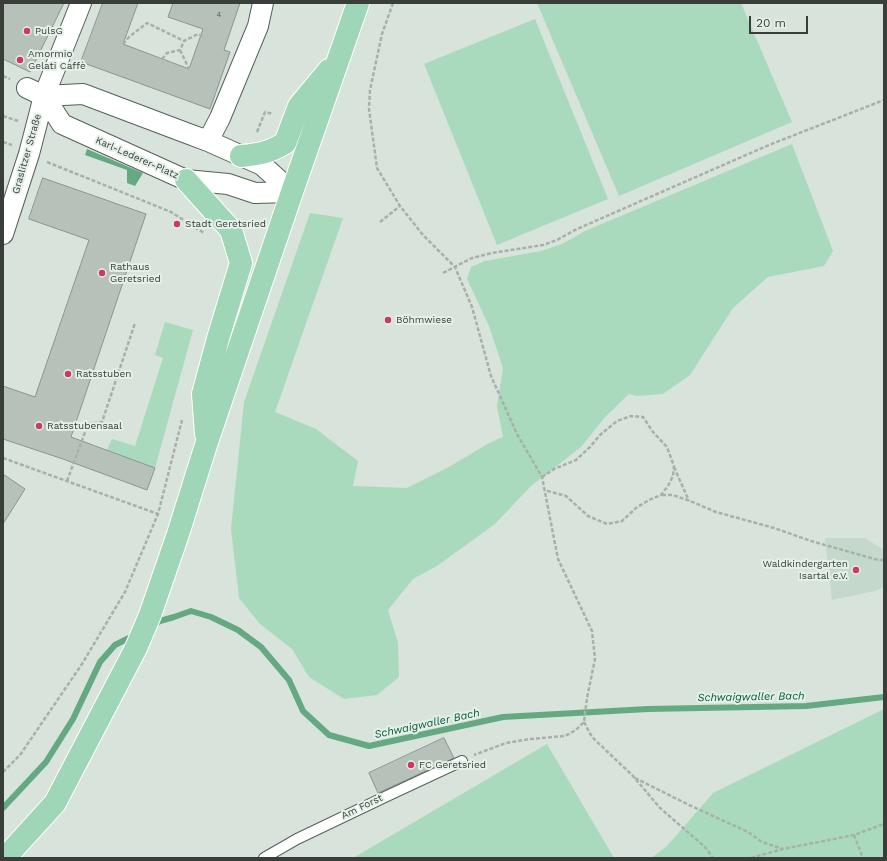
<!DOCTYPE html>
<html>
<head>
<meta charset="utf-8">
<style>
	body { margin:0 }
	#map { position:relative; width:887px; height:861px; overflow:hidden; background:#d7e3db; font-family:"Work Sans",sans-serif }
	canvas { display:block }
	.frame { position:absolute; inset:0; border:4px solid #393e3b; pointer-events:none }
	.scale { position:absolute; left:749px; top:16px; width:59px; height:18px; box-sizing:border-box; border:2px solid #393e3b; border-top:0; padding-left:5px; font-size:12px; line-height:14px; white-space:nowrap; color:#393e3b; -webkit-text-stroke:3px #e4f0e8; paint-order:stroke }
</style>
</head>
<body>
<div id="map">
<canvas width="887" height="861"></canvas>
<div class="frame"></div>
<div class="scale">20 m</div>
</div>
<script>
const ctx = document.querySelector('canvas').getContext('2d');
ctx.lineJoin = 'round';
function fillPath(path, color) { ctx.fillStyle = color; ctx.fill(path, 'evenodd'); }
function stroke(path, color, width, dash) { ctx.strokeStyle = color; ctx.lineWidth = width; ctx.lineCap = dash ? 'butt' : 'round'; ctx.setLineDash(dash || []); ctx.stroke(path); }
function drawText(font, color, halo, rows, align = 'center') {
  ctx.font = font + ' "Work Sans",sans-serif'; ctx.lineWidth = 4; ctx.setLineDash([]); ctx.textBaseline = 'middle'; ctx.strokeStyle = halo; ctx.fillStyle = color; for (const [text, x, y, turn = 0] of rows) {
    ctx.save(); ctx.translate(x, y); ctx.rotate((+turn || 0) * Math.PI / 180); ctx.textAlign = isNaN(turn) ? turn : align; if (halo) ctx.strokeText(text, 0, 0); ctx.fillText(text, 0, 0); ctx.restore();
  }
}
fillPath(new Path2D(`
	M 825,538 L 864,538 L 883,549 L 884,553 L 884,587 L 875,591 L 832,600 Z`), '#c5d8cc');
fillPath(new Path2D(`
	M 537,3 L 741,3 L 792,122 L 619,196 Z
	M 535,19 L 608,199 L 497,245 L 424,64 Z
	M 792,144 L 833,251 L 824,266 L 768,277 L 733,308 L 690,375 L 663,394 L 637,396 L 629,394 L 606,416 L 581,447 L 531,486 L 495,524 L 437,566 L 413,579 L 388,610 L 398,643 L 399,677 L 377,695 L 344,699 L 309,677 L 292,649 L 260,624 L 239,598 L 231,529 L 244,402 L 310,213 L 343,218 L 275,412 L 316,429 L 358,461 L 353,486 L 407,488 L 447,468 L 491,442 L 503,437 L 497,406 L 503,368 L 489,326 L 467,279 L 471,267 L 485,261 L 541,251 L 562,244 L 585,231 Z
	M 165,322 L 193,330 L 155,468 L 107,450 L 112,439 L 135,446 L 163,358 L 155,355 Z
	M 884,709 L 884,858 L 651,858 L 667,846 L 713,793 Z
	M 547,744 L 614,858 L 353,858 Z`), '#aadabd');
fillPath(new Path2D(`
	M 87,149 L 143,173 L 135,186 L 127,183 L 127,170 L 85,155 Z`), '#64a982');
stroke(new Path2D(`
	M 152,626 L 160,621 L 174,617 L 191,611 L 211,617 L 238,630 L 261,647 L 289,680 L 303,711 L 329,735 L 369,746 L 503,717 L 648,709 L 806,706 L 884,697
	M 3,808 L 46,762 L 73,719 L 100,662 L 115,645 L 135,635`), '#64a982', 6);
const building = new Path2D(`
	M 3,3 L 64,3 L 30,72 L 3,59 Z
	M 103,3 L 138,3 L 123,44 L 189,69 L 203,29 L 168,17 L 173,3 L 240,3 L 224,50 L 230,52 L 210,109 L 81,62 Z
	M 43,178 L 146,214 L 71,437 L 155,468 L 147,490 L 63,459 L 3,439 L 3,386 L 35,397 L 89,240 L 29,219 Z
	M 3,474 L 25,489 L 3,524 Z
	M 444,738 L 454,758 L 378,793 L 369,773 Z`);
fillPath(building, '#b5c1b9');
stroke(building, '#8a958e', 1);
const lane = new Path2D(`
	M 264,858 L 297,839 L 387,796 L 462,761`);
const street = new Path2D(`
	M 27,88 L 44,96 L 83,94 L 189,134 L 208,141 L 262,165 L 292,192
	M 44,96 L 62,124 L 186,180 L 228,184 L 255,193 L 292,192
	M 208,141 L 220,118 L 258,26 L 263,3
	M 3,234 L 29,154 L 44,96 L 81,3`);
const primary = new Path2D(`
	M 241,156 C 260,154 268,153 285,143 L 299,106 L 329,70
	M 186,180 L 231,230 L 241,263 L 219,335 L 203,394 L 206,434
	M 5,858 L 55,803 L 136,648 L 150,615 L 178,534 L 206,445 L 292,192 L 358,3`);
stroke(lane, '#556059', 12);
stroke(street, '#556059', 22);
stroke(primary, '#fff', 24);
stroke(new Path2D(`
	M 393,3 L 382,34 L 370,90 L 369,109 L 377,168 L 400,206 L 423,235 L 455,267 L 472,307 L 491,376 L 517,434 L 542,477 L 558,559 L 592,631 L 595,659 L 587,698 L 584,722 L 576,730 L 565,736 L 530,739 L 506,743 L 474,755
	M 123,44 L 129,37 L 147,23 L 184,41 L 198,34 L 204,37
	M 180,50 L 189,69
	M 162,59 L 167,53 L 180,50 L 184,41
	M 3,76 L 10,79
	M 3,116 L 18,121
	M 257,132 L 265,112 L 273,114
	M 3,142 L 12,145
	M 47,162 L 171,212 L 204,233
	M 380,222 L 400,206
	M 443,273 L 472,258 L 492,253 L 543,245 L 557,240 L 575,230 L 593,222 L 769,145 L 884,100
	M 3,458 L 158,514
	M 674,467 L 689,501
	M 542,477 L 554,469 L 576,460 L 590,447 L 600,435 L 617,421 L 631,416 L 643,417 L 653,432 L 667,447 L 674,466 L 673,476 L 668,486 L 661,495 L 649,500 L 636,508 L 622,521 L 607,524 L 588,516 L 566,496 L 544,490
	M 67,481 L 88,424 L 102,422 L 135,323
	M 662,495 L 673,495 L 690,501 L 716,512 L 774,528 L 811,541 L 878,560 L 884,560
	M 584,722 L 592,737 L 633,776 L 660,808 L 705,847 L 713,858
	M 3,772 L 20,755 L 82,664 L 125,592 L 158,514 L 182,420
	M 635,778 L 687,804 L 748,832 L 762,842 L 783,849
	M 854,835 L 863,858
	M 751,858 L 783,849 L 854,835 L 884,824`), '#a7b1aa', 2.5, [4, 2]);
stroke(lane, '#fff', 10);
stroke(street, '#fff', 20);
stroke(primary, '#9fd6b8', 22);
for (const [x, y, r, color] of [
	[27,31,4,"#ca3b64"],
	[20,60,4,"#ca3b64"],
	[177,224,4,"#ca3b64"],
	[102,273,4,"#ca3b64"],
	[388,320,4,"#ca3b64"],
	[68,374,4,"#ca3b64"],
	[39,426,4,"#ca3b64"],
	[856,570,4,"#ca3b64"],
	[411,765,4,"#ca3b64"]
]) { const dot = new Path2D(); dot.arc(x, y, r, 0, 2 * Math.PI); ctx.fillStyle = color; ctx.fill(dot); stroke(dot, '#e4f0e8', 1.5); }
drawText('8px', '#585f5a', null, [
	["4",219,15]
]);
drawText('10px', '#393e3b', '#e4f0e8', [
	["PulsG",35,31],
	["Amormio",28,54],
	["Gelati Caffè",28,66],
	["Stadt Geretsried",185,224],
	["Rathaus",110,267],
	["Geretsried",110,279],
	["Böhmwiese",396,320],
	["Ratsstuben",76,374],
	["Ratsstubensaal",47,426],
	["Waldkindergarten",848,564,"right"],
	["Isartal e.V.",848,576,"right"],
	["FC Geretsried",419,765]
], 'left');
drawText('10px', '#393e3b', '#e4f0e8', [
	["Graslitzer Straße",27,154,-74],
	["Karl-Lederer-Platz",137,158,24],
	["Am Forst",362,807,-26]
]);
drawText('italic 11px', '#005b37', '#e4f0e8', [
	["Schwaigwaller Bach",751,697,-1],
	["Schwaigwaller Bach",427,724,-12]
]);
</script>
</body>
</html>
